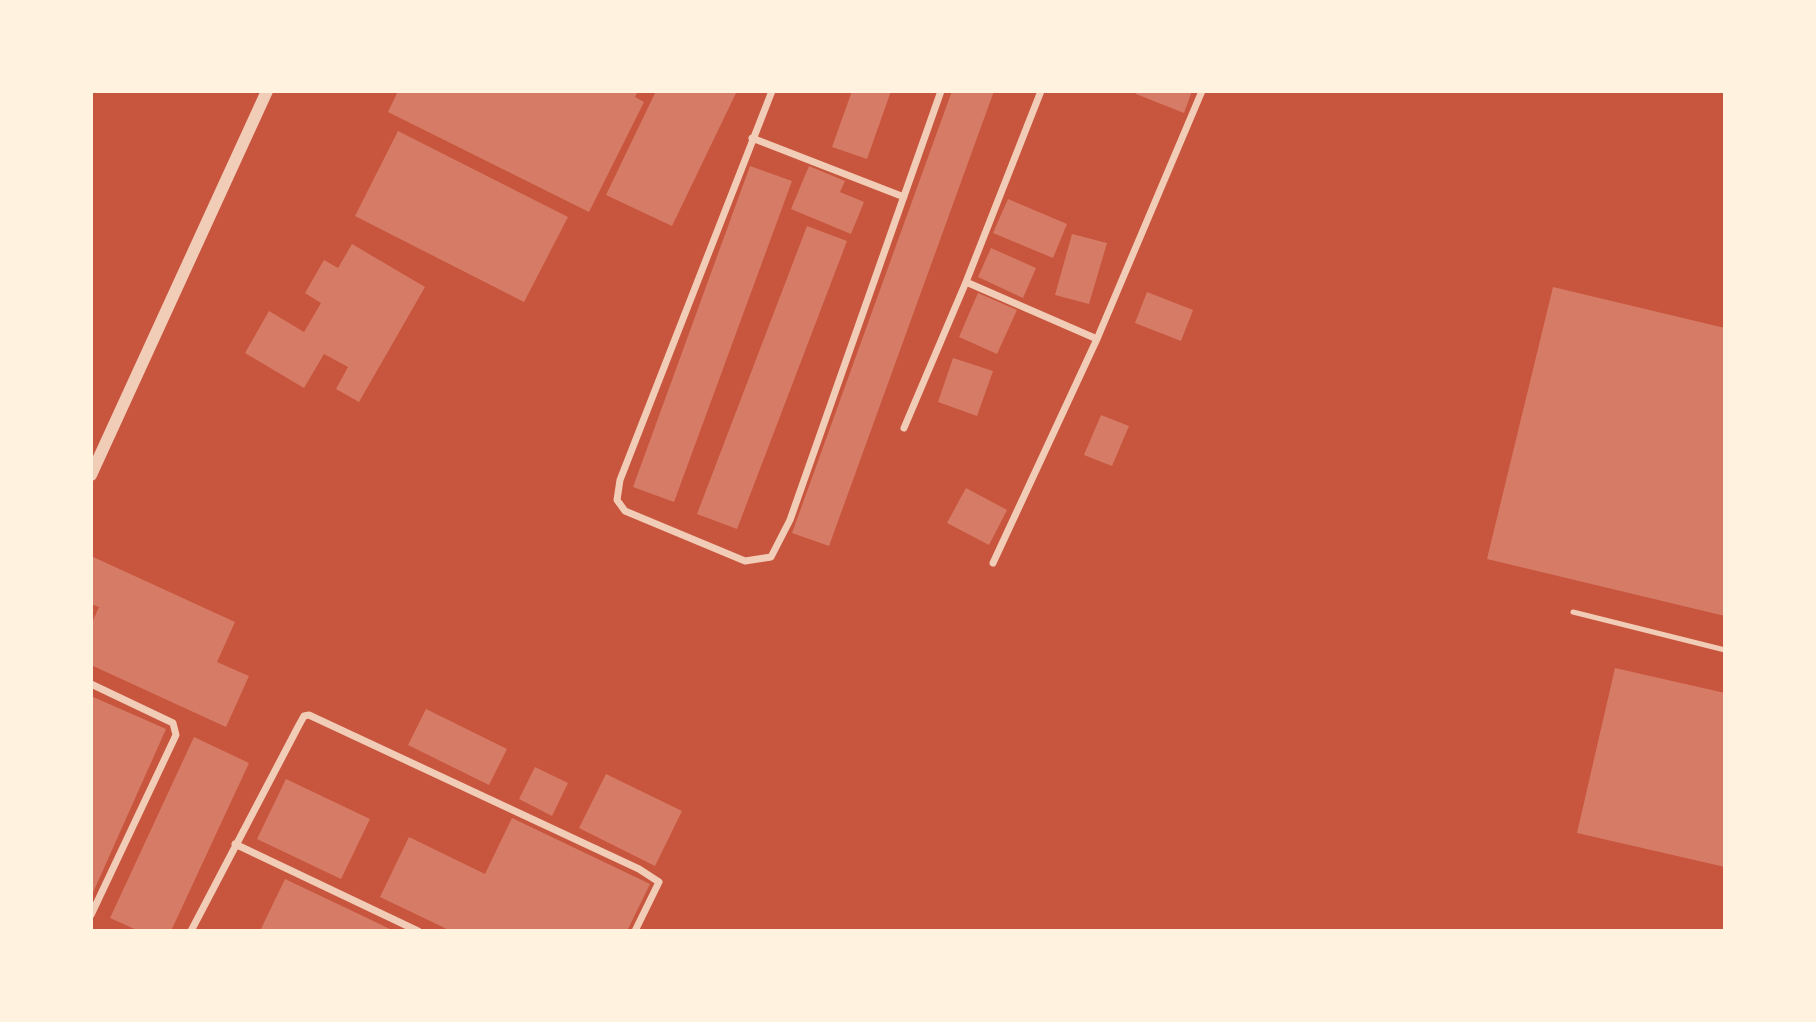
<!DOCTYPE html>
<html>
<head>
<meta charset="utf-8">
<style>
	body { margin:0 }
	#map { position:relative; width:1816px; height:1022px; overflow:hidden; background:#c8553d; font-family:"Sofia Sans Condensed",sans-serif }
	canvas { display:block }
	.frame { position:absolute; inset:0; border:93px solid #fff3e0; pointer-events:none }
</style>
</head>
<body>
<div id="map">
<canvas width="1816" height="1022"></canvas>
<div class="frame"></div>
</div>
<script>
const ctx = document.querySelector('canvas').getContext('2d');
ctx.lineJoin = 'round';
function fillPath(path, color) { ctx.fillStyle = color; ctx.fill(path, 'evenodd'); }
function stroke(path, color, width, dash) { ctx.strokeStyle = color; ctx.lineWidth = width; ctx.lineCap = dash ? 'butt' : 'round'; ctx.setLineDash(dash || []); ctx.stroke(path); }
fillPath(new Path2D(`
	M 398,91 L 638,91 L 635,97 L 644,102 L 589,212 L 388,112 Z
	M 656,91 L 737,91 L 672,226 L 606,195 Z
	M 852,91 L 891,91 L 867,159 L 832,147 Z
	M 952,91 L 994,91 L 829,546 L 792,533 Z
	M 1137,91 L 1192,91 L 1184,113 L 1136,94 Z
	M 398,131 L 568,217 L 524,302 L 355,216 Z
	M 750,166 L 792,181 L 674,502 L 633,487 Z
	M 809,166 L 845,181 L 840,192 L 864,202 L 851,234 L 791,209 Z
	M 1008,199 L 1067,224 L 1053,258 L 993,233 Z
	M 807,226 L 847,241 L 737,529 L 697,514 Z
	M 1072,234 L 1107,243 L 1089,304 L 1055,295 Z
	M 352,244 L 425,287 L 359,402 L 336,389 L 348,367 L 324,354 L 304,388 L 245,353 L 269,311 L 304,332 L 321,303 L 305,293 L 324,260 L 338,268 Z
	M 991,248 L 1036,268 L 1023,298 L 978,277 Z
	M 1553,287 L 1725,328 L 1725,616 L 1487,559 Z
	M 1147,292 L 1193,310 L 1181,341 L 1135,323 Z
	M 978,293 L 1017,310 L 997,354 L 959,337 Z
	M 953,358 L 993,371 L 977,416 L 938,402 Z
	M 1101,415 L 1129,426 L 1112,466 L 1084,455 Z
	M 966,488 L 1007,510 L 989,545 L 947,523 Z
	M 91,556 L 235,622 L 217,662 L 249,676 L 226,727 L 91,665 L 91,625 L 99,607 L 91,604 Z
	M 1615,668 L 1725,693 L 1725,867 L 1577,833 Z
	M 91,696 L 166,729 L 91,897 Z
	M 426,709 L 507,749 L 489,785 L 408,745 Z
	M 194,737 L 249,763 L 171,931 L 139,931 L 110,918 Z
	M 535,767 L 568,783 L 552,816 L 519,799 Z
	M 606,774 L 682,811 L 655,866 L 579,828 Z
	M 286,779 L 370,819 L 341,879 L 257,839 Z
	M 512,818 L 650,884 L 627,931 L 451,931 L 380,897 L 409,837 L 485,874 Z
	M 285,879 L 365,917 L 394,931 L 260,931 Z`), '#d67c66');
stroke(new Path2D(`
	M 1573,612 L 1725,650`), '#f1ccb7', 5);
stroke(new Path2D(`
	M 772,91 L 620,480 L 617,500 L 625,511 L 745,561 L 771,557 L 790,520 L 941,91
	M 752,138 L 904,197
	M 966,282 L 1097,339
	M 904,428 L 966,282 L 1041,91
	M 993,563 L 1097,339 L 1202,91
	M 91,684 L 173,723 L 176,735 L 91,915
	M 235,844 L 418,931
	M 191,931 L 299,725 L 304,716 L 309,715 L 639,869 L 659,882 L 635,931`), '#f1ccb7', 7);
stroke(new Path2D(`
	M 91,475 L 267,91`), '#f1ccb7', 12);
</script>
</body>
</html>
